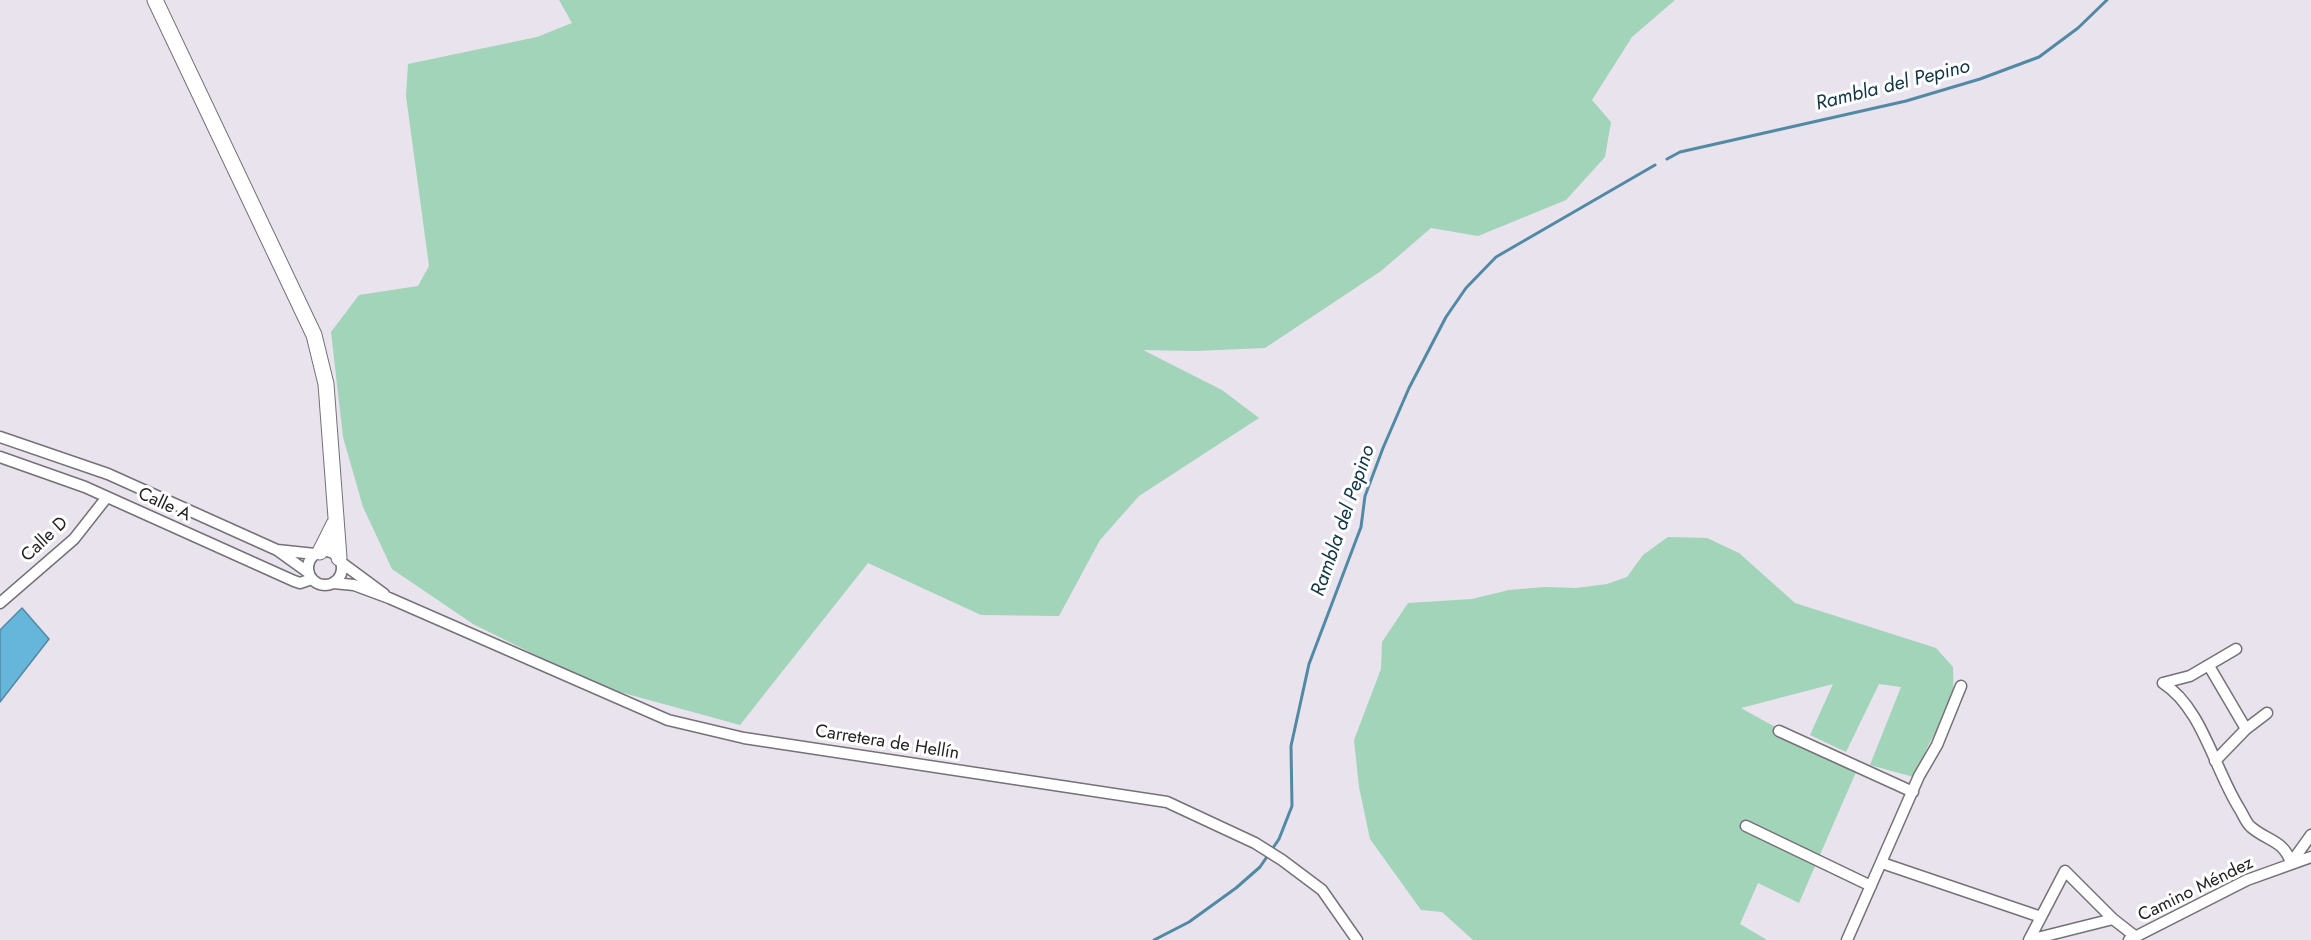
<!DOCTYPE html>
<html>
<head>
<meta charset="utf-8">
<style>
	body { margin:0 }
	canvas { display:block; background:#e8e3ec }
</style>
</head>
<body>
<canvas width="2311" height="940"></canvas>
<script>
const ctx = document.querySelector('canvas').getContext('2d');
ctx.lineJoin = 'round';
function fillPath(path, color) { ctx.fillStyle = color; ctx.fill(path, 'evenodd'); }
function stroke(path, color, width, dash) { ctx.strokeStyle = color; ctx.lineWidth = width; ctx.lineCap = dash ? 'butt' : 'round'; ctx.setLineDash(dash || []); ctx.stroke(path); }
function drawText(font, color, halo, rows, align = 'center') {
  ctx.font = font + ' Jost,sans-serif'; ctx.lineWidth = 6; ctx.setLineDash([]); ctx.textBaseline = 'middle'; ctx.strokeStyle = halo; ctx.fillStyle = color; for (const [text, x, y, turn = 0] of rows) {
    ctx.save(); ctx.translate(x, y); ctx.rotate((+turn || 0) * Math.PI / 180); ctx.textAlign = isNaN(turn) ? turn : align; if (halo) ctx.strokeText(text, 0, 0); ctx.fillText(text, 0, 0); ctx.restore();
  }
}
fillPath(new Path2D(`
	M 559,0 L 1675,0 L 1632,37 L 1592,100 L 1611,122 L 1605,157 L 1566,200 L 1478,236 L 1431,228 L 1381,271 L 1265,348 L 1196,351 L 1143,350 L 1222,390 L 1259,418 L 1139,496 L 1100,540 L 1059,616 L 981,615 L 868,563 L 740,725 L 598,686 L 473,624 L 392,569 L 363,507 L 343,437 L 331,332 L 359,295 L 418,286 L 429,266 L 406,96 L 408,64 L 537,37 L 572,23 Z
	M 1668,537 L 1707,538 L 1739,553 L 1795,603 L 1936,648 L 1953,667 C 1955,708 1949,709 1930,742 C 1924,753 1921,766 1917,778 L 1870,765 L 1901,687 L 1879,684 L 1846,752 L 1810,735 L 1833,684 L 1741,708 L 1856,772 L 1799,903 L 1758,883 L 1740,924 L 1767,940 L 1473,940 L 1442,912 L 1421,910 L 1370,839 L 1359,787 L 1354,740 L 1381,669 L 1382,642 L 1408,603 L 1472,599 L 1509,590 L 1545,587 L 1576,588 L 1607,584 L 1627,577 L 1643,555 Z`), '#a1d4b9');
const water = new Path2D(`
	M 22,608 L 49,639 L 0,702 L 0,630 Z`);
fillPath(water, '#66b5db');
stroke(water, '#5289a4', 1.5);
stroke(new Path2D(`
	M 1667,159 L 1680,152 L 1906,101 L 1980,79 L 2039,57 L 2078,28 L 2107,0
	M 1154,940 L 1189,922 L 1236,888 L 1260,867 L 1279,839 L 1292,806 L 1291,746 L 1309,664 L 1361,527 L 1365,496 L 1383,448 L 1409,388 L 1446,317 L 1466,288 L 1496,257 L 1655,165`), '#5289a4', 3);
const street = new Path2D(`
	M 0,437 L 108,474 L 277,550 L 309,573
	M 0,457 L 85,487 L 294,581 L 300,583 L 312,579
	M 277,550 L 315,554
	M308 568a17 17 0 1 1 34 0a17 17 0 1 1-34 0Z
	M 342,563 L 384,594
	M 333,583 L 354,585 L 389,598 L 668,720 L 744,738 L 1167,802 L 1255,843 L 1282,860 L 1322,890 L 1357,940
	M 0,603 L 74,539 L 107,497
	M 2209,666 L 2246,729
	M 2163,683 C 2202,708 2214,768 2239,808 C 2243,814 2246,823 2251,827 C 2267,841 2284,840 2291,863
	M 2163,683 L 2190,676 L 2236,649
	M 1779,731 L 1913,792
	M 2215,761 L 2246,729 L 2267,713
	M 1746,826 L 1871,886
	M 1882,863 L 2041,917
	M 2291,863 L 2311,835
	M 2065,871 L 2113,919 L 2029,940 Z
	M 2113,919 L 2136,937
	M 1847,940 L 1919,776 L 1937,745 L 1961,686
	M 2129,940 L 2247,880 L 2311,857`);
const secondary = new Path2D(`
	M 155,0 L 314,335 L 326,384 L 339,558
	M 320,552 L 334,524`);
stroke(street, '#757178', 13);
stroke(secondary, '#757178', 17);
stroke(street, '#fff', 10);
stroke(secondary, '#fff', 15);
drawText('18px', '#242225', '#fff', [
	["Calle A",164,505,25],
	["Calle D",45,540,-43],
	["Carretera de Hellín",887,743,9],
	["Camino Méndez",2196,890,-26]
]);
drawText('italic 20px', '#103545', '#fff', [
	["Rambla del Pepino",1893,86,-14],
	["Rambla del Pepino",1344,521,-71]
]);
</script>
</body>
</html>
